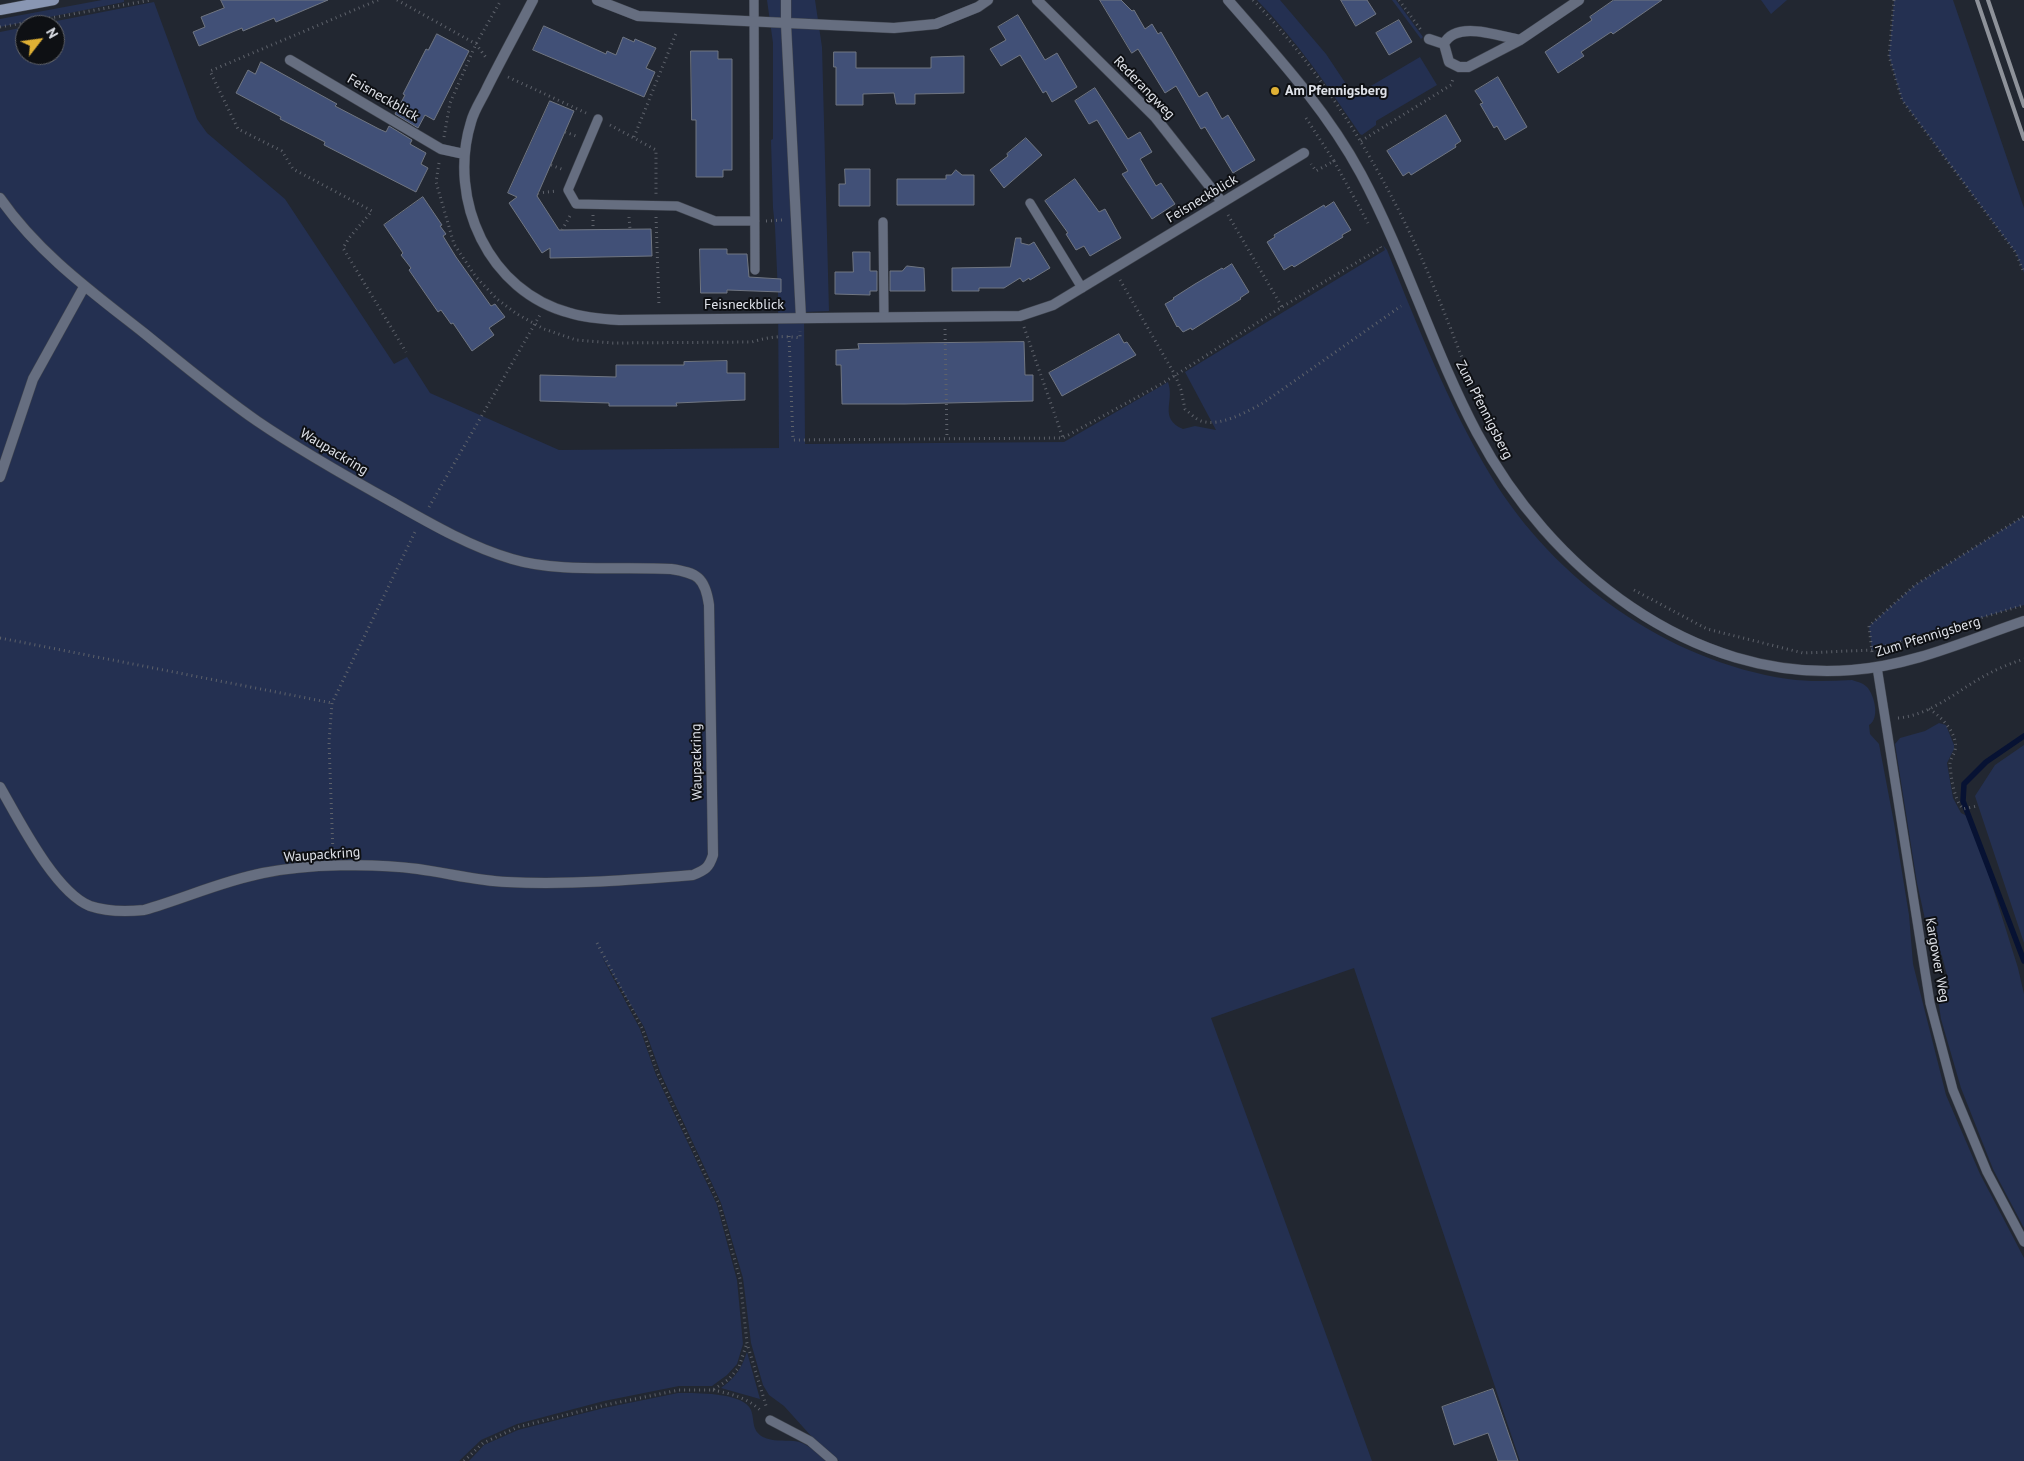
<!DOCTYPE html>
<html>
<head>
<meta charset="utf-8">
<style>
	body { margin:0 }
	#map { position:relative; width:2024px; height:1461px; overflow:hidden; background:#222731; font-family:"PT Sans",sans-serif }
	canvas { display:block }
	.north { position:absolute; left:15px; top:15px; width:50px; height:50px; box-sizing:border-box; background:#0e1014; border:1px solid #626469; border-radius:50%; rotate:60deg; font-size:14px; font-weight:700; line-height:20px; text-align:center; color:#dfe2e9 }
	.north::after { content:''; display:block; margin:auto; width:18px; height:22px; background:#dfb034; clip-path:polygon(50% 0,100% 100%,50% 72%,0 100%) }
</style>
</head>
<body>
<div id="map">
<canvas width="2024" height="1461"></canvas>
<div class="north">N</div>
</div>
<script>
const ctx = document.querySelector('canvas').getContext('2d');
ctx.lineJoin = 'round';
function fillPath(path, color) { ctx.fillStyle = color; ctx.fill(path, 'evenodd'); }
function stroke(path, color, width, dash) { ctx.strokeStyle = color; ctx.lineWidth = width; ctx.lineCap = dash ? 'butt' : 'round'; ctx.setLineDash(dash || []); ctx.stroke(path); }
function drawText(font, color, halo, rows, align = 'center') {
  ctx.font = font + ' "PT Sans",sans-serif'; ctx.lineWidth = 4; ctx.setLineDash([]); ctx.textBaseline = 'middle'; ctx.strokeStyle = halo; ctx.fillStyle = color; for (const [text, x, y, turn = 0] of rows) {
    ctx.save(); ctx.translate(x, y); ctx.rotate((+turn || 0) * Math.PI / 180); ctx.textAlign = isNaN(turn) ? turn : align; if (halo) ctx.strokeText(text, 0, 0); ctx.fillText(text, 0, 0); ctx.restore();
  }
}
fillPath(new Path2D(`
	M 102,0 L 124,0 L 124,2 L 0,27 L 0,19 Z
	M 767,0 L 815,0 L 822,47 L 829,311 L 804,312 L 805,444 L 1064,442 L 1168,382 C 1175,402 1158,418 1183,429 L 1195,426 L 1216,430 L 1185,372 L 1385,250 L 1383,245 L 1387,250 C 1417,325 1449,406 1491,476 C 1554,580 1667,661 1788,679 C 1809,682 1831,681 1852,680 C 1858,682 1863,683 1867,687 C 1875,696 1880,719 1869,725 L 1870,734 L 1879,744 L 1894,823 L 1909,915 L 1913,964 L 1946,1095 L 1980,1174 L 2024,1258 L 2024,1461 L 1520,1461 L 1354,968 L 1211,1018 L 1372,1461 L 839,1461 L 812,1437 L 784,1406 L 769,1395 L 763,1385 L 751,1343 L 743,1278 L 721,1203 L 661,1074 L 644,1027 L 601,955 L 640,1029 L 656,1075 L 717,1205 L 737,1280 L 743,1344 L 737,1364 L 727,1375 L 712,1386 L 679,1386 L 604,1401 L 517,1424 L 481,1440 L 459,1461 L 0,1461 L 0,32 L 25,27 L 25,55 L 55,55 L 55,25 L 36,25 L 154,2 L 197,119 L 207,133 L 285,199 L 394,364 L 407,357 L 430,393 L 559,450 L 779,448 L 778,293 L 775,227 L 773,208 L 771,140 L 773,139 L 773,43 Z
	M 1257,0 L 1280,0 L 1326,54 L 1352,93 L 1359,93 L 1420,57 L 1437,85 L 1376,121 L 1376,125 L 1362,135 L 1360,134 C 1328,87 1297,41 1257,0 Z
	M 1392,0 L 1396,0 L 1423,37 L 1421,39 Z
	M 1761,0 L 1787,0 L 1771,14 Z
	M 1894,0 L 1953,0 L 2024,208 L 2024,273 L 2016,253 L 1902,100 L 1889,56 Z
	M 2024,516 L 2024,605 L 1872,650 L 1869,626 L 1915,585 Z
	M 1939,723 L 1946,725 L 1954,745 L 1954,749 L 1947,763 L 1953,798 L 1961,813 L 1971,818 L 2018,968 L 2024,994 L 2024,1228 L 1993,1169 L 1961,1088 L 1941,1019 L 1938,999 L 1948,979 L 1942,956 L 1927,928 L 1917,883 L 1895,744 L 1900,738 L 1925,731 Z
	M 2024,745 L 2024,943 L 1975,796 L 1995,765 Z
	M 747,1352 L 760,1399 L 721,1388 C 736,1377 741,1369 747,1352 Z
	M 678,1393 C 694,1393 744,1392 751,1410 C 755,1421 751,1430 763,1437 C 773,1442 783,1440 794,1441 C 807,1442 817,1453 826,1461 L 469,1461 L 484,1445 L 518,1430 L 604,1408 Z`), '#243051');
stroke(new Path2D(`
	M 2024,736 L 1986,762 L 1964,784 L 1963,801 L 2024,961`), '#071233', 5.5);
const building = new Path2D(`
	M 221,0 L 328,0 L 276,22 L 274,18 L 243,31 L 242,28 L 199,46 L 193,32 L 205,27 L 201,17 L 224,8 Z
	M 1100,0 L 1121,0 L 1132,11 L 1134,10 L 1145,29 L 1152,24 L 1158,34 L 1161,32 L 1199,97 L 1207,92 L 1222,119 L 1228,115 L 1255,160 L 1233,173 L 1205,127 L 1201,129 L 1176,86 L 1165,93 L 1138,49 L 1132,53 Z
	M 1341,0 L 1367,0 L 1376,14 L 1356,26 Z
	M 1614,0 L 1662,0 L 1613,34 L 1611,32 L 1581,52 L 1584,56 L 1558,73 L 1545,52 L 1592,20 L 1590,17 Z
	M 1018,15 L 1045,60 L 1057,53 L 1077,87 L 1052,102 L 1046,91 L 1043,93 L 1020,55 L 1001,66 L 990,49 L 1006,40 L 998,27 Z
	M 1399,20 L 1412,42 L 1389,55 L 1376,33 Z
	M 544,26 L 606,54 L 607,51 L 616,55 L 623,37 L 634,42 L 635,39 L 656,48 L 646,68 L 655,72 L 644,97 L 533,50 Z
	M 437,34 L 469,51 L 434,120 L 425,115 L 418,128 L 395,114 L 405,95 L 403,94 L 426,49 L 428,50 Z
	M 691,51 L 718,51 L 718,59 L 732,59 L 732,170 L 723,170 L 723,177 L 696,177 L 696,120 L 692,120 Z
	M 834,52 L 856,52 L 856,68 L 931,68 L 931,57 L 964,56 L 964,93 L 915,94 L 915,104 L 896,104 L 894,93 L 863,94 L 863,105 L 836,105 L 836,67 L 834,67 Z
	M 261,62 L 337,104 L 335,106 L 379,129 L 386,132 L 389,126 L 412,140 L 410,144 L 426,153 L 421,164 L 428,168 L 416,192 L 324,145 L 325,142 L 280,119 L 281,117 L 236,93 L 248,70 L 255,74 Z
	M 1498,77 L 1527,127 L 1505,140 L 1497,126 L 1494,128 L 1480,104 L 1483,103 L 1475,91 Z
	M 1095,88 L 1128,139 L 1140,132 L 1152,152 L 1140,159 L 1156,186 L 1161,183 L 1175,204 L 1152,219 L 1122,174 L 1128,171 L 1097,120 L 1089,124 L 1075,101 Z
	M 550,101 L 574,111 L 537,196 L 559,230 L 651,229 L 652,256 L 550,258 L 550,248 L 542,253 L 509,203 L 517,197 L 508,193 Z
	M 1446,115 L 1461,141 L 1455,145 L 1456,147 L 1427,165 L 1411,175 L 1409,172 L 1403,176 L 1387,151 Z
	M 1026,138 L 1042,155 L 1004,188 L 990,170 L 1008,156 L 1007,154 Z
	M 845,169 L 870,169 L 870,206 L 839,206 L 839,184 L 845,184 Z
	M 956,170 L 962,175 L 974,175 L 974,205 L 897,205 L 897,179 L 946,179 L 946,175 L 951,175 Z
	M 1075,179 L 1099,212 L 1105,209 L 1121,238 L 1090,256 L 1084,246 L 1076,250 L 1066,234 L 1068,233 L 1045,201 Z
	M 423,197 L 442,225 L 440,226 L 446,234 L 443,236 L 456,257 L 491,306 L 495,304 L 505,317 L 489,328 L 494,335 L 472,351 L 453,323 L 451,324 L 441,310 L 438,312 L 409,270 L 411,268 L 401,255 L 403,253 L 384,225 Z
	M 1334,202 L 1351,230 L 1342,235 L 1343,237 L 1294,267 L 1292,265 L 1284,270 L 1267,242 L 1275,237 L 1274,235 L 1324,205 L 1325,207 Z
	M 1016,238 L 1021,238 L 1021,243 L 1029,245 L 1034,242 L 1050,268 L 1030,280 L 1029,278 L 1023,282 L 1020,278 L 1004,288 L 979,288 L 979,291 L 952,291 L 952,268 L 1010,267 Z
	M 700,249 L 727,249 L 727,254 L 747,254 L 749,277 L 781,279 L 781,292 L 727,290 L 727,293 L 701,293 Z
	M 853,252 L 870,252 L 870,271 L 877,271 L 877,291 L 870,291 L 870,295 L 835,294 L 835,272 L 853,272 Z
	M 1232,264 L 1249,292 L 1240,298 L 1241,299 L 1192,330 L 1191,328 L 1183,332 L 1178,326 L 1177,327 L 1165,304 L 1174,299 L 1173,298 L 1195,284 L 1222,268 L 1223,269 Z
	M 907,266 L 924,268 L 925,291 L 890,291 L 890,271 L 902,271 Z
	M 1119,334 L 1124,343 L 1127,342 L 1136,355 L 1062,396 L 1049,373 Z
	M 1024,342 L 1025,375 L 1033,375 L 1033,401 L 905,404 L 842,404 L 841,365 L 836,365 L 836,350 L 859,349 L 858,344 Z
	M 727,361 L 727,373 L 745,373 L 745,400 L 676,403 L 677,406 L 609,406 L 609,403 L 540,401 L 540,375 L 616,377 L 616,365 L 684,365 L 684,362 Z
	M 1493,1389 L 1518,1461 L 1498,1461 L 1488,1433 L 1454,1445 L 1442,1407 Z`);
fillPath(building, '#415077');
stroke(building, '#707682', 1);
const lane = new Path2D(`
	M 754,0 L 755,270
	M 598,119 L 568,190 L 576,204 L 677,206 L 715,221 L 755,221
	M 1030,203 L 1082,288
	M 883,222 L 884,317
	M 1877,667 L 1930,1003 L 1953,1090 L 1987,1172 L 2024,1242
	M 770,1420 L 810,1441 L 833,1461`);
const street = new Path2D(`
	M 533,0 C 518,29 502,58 487,88 C 482,99 474,110 471,122 C 447,200 489,292 570,313 C 586,318 602,319 619,320 L 1020,316 L 1053,305 L 1304,153
	M 597,0 L 638,16 L 894,28 L 936,24 L 978,7 L 988,0
	M 786,0 L 786,24 L 801,318
	M 1037,0 L 1155,117 L 1222,202
	M 1228,0 C 1276,55 1326,109 1361,174 C 1406,258 1433,350 1477,433 C 1549,568 1691,683 1852,670 C 1911,666 1968,640 2024,621
	M 1429,39 L 1444,44
	M 1520,40 C 1498,36 1456,20 1444,44 L 1449,62 L 1459,67 L 1468,67 L 1520,40 L 1579,0
	M 290,60 L 441,149 L 464,154
	M 0,198 C 38,253 92,292 144,333 C 181,363 218,394 257,421 C 301,451 347,477 394,503 C 431,524 471,547 512,559 C 558,573 622,566 671,569 C 697,573 705,577 709,605 L 713,855 C 709,868 705,870 693,875 C 632,880 569,885 507,882 C 477,881 448,873 418,869 C 373,863 307,864 263,873 C 222,881 183,899 144,910 C 125,912 108,912 90,906 C 55,892 19,820 0,787
	M 0,477 L 33,379 L 84,287`);
const secondary = new Path2D(`
	M 0,10 L 54,0`);
stroke(lane, '#40454e', 10);
stroke(street, '#40454e', 11);
stroke(secondary, '#40454e', 11);
stroke(new Path2D(`
	M 378,0 L 210,71 L 238,129 L 282,151 L 293,169 L 372,211 L 349,238 L 343,248 L 406,352
	M 397,0 L 476,44 L 487,59
	M 1253,0 C 1323,72 1376,160 1418,250 C 1441,301 1460,354 1481,406
	M 1399,0 L 1421,30
	M 1894,0 L 1889,56 L 1902,100 L 2016,253 L 2024,273
	M 0,27 L 151,0
	M 508,77 L 586,113
	M 1306,118 L 1334,161 L 1316,171 L 1311,164
	M 610,125 L 656,150 L 656,194
	M 565,132 L 576,136
	M 444,137 L 450,103 L 476,44 L 501,0
	M 634,137 L 677,31
	M 1361,141 L 1451,85 L 1453,79
	M 1334,161 L 1368,223
	M 439,163 L 436,182 L 454,244 L 476,277 L 497,299 L 517,314 L 544,329 L 576,340 L 613,343 L 752,342 C 768,337 783,335 800,338 L 800,331
	M 551,165 L 564,170
	M 538,193 L 557,191
	M 593,215 L 593,230
	M 1228,215 L 1282,307
	M 629,217 L 630,229
	M 656,217 L 659,306
	M 766,221 L 783,220
	M 562,230 L 571,214
	M 1120,280 L 1175,375 L 1181,390 L 1185,409 C 1190,413 1195,419 1201,421 C 1221,427 1246,412 1263,403 L 1401,306
	M 1024,327 L 1063,438
	M 945,329 L 947,439
	M 789,336 L 793,440 L 1063,438 L 1163,383 L 1282,307 L 1381,248 L 1380,246
	M 429,507 L 540,315
	M 1634,590 L 1707,629 L 1803,653 L 1872,650 L 2024,605
	M 0,638 L 332,703
	M 1872,652 L 1869,626 L 1915,585 L 2024,516
	M 1929,709 C 1941,716 1959,735 1955,750 C 1954,755 1950,759 1950,764 C 1951,778 1954,799 1963,809 L 1977,806
	M 1898,718 C 1932,715 1959,689 1988,674 C 1999,668 2012,663 2024,659
	M 333,854 L 329,742 L 332,703 L 416,530
	M 597,943 L 642,1028 L 658,1074 L 719,1204 L 740,1279 L 747,1343 L 767,1409
	M 713,1390 C 732,1394 748,1398 761,1411
	M 464,1461 L 483,1443 L 518,1427 L 605,1405 L 679,1390 L 713,1390 L 729,1379 L 739,1367 L 747,1343`), '#5e626b', 3, [1, 4]);
stroke(lane, '#666e80', 9);
stroke(street, '#666e80', 10);
stroke(secondary, '#8996b3', 10);
stroke(new Path2D(`
	M 1977,0 L 2024,139
	M 1988,0 L 2024,106`), '#8e929a', 4);
for (const [x, y, r, color] of [
	[1275,91,5,"#dfb034"]
]) { const dot = new Path2D(); dot.arc(x, y, r, 0, 2 * Math.PI); ctx.fillStyle = color; ctx.fill(dot); stroke(dot, '#0e1014', 2); }
drawText('14px', '#dfe2e9', '#0e1014', [
	["Rederangweg",1144,88,46],
	["Feisneckblick",383,98,30],
	["Feisneckblick",1202,199,-31],
	["Feisneckblick",744,305],
	["Zum Pfennigsberg",1484,410,63],
	["Waupackring",334,452,31],
	["Zum Pfennigsberg",1928,637,-17],
	["Waupackring",697,762,-91],
	["Waupackring",322,855,-4],
	["Kargower Weg",1937,960,80]
]);
drawText('bold 14px', '#dfe2e9', '#0e1014', [
	["Am Pfennigsberg",1285,91]
], 'left');
</script>
</body>
</html>
